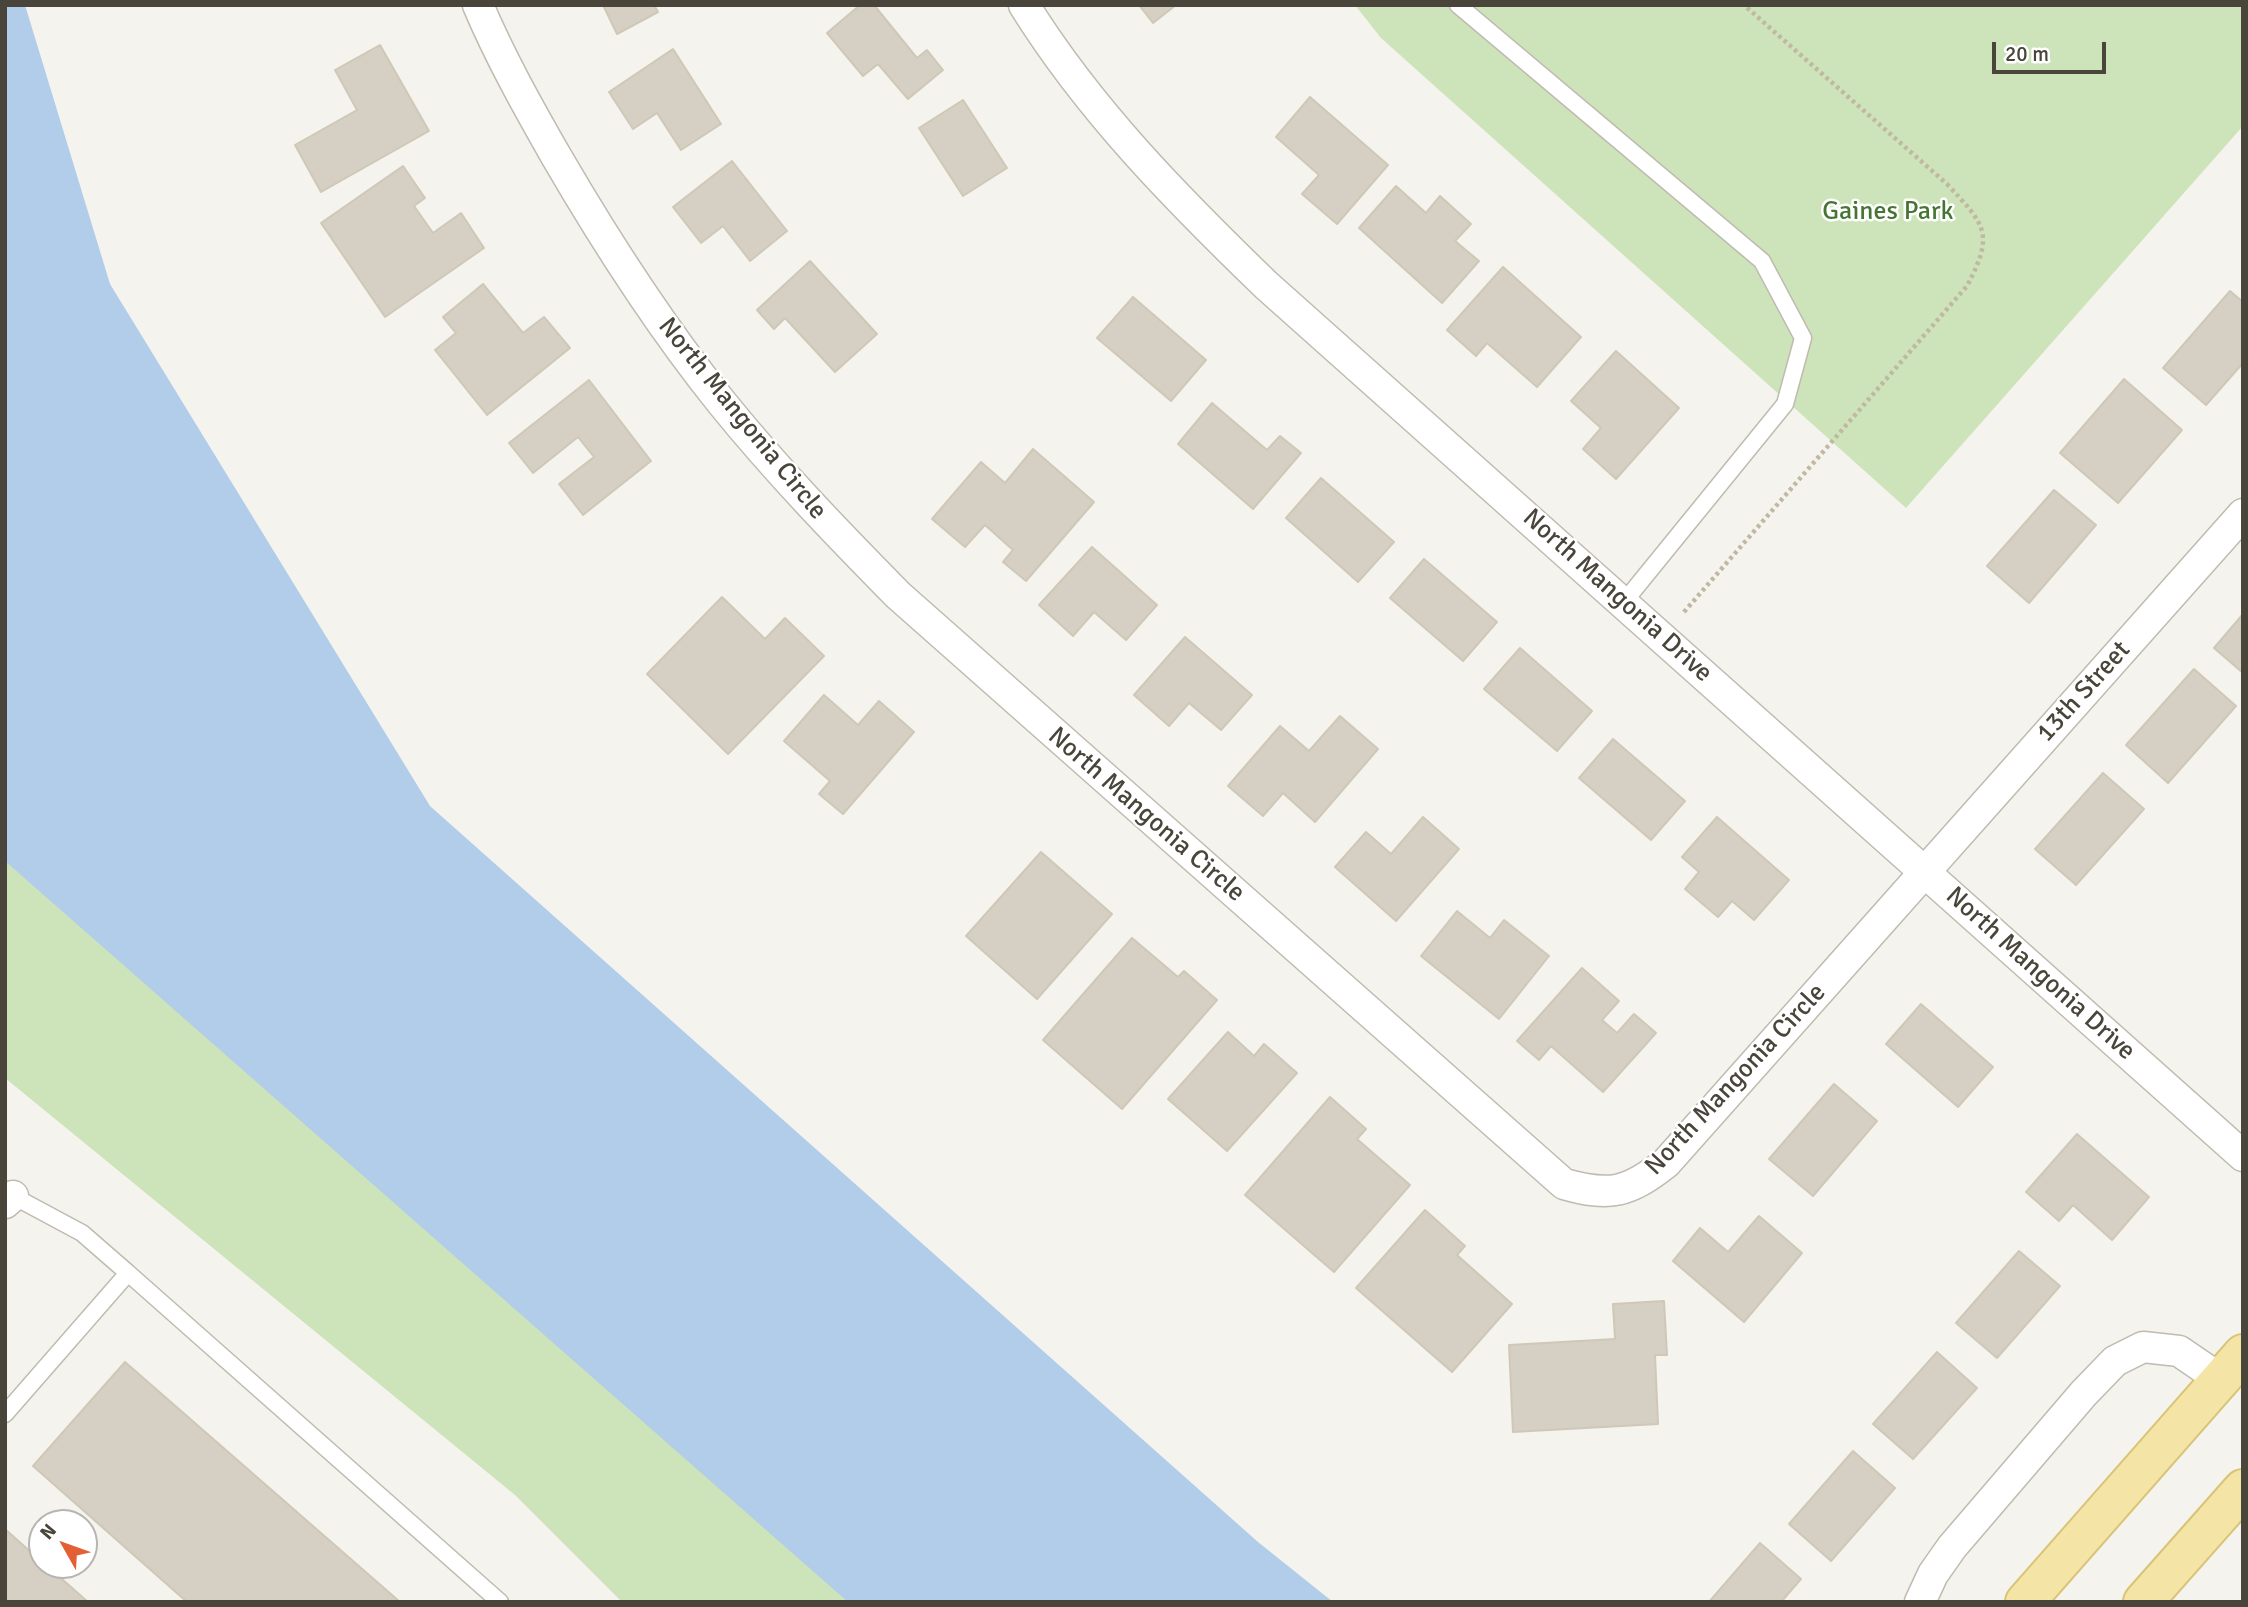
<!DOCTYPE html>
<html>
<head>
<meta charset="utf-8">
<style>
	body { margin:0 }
	#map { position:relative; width:2248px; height:1607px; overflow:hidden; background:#f5f3ed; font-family:Signika,sans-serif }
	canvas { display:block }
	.frame { position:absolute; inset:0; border:7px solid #49453b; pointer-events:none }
	.north { position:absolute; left:28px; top:1509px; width:70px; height:70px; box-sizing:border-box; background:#fff; border:2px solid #b6b5b1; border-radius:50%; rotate:310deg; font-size:19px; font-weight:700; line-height:28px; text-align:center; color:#49453b }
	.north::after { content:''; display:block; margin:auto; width:24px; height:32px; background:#e36035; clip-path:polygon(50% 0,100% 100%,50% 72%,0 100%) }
	.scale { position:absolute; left:1992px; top:42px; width:114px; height:32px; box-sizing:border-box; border:4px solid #49453b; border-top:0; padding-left:9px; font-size:21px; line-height:24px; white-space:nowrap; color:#49453b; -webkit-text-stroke:5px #fff; paint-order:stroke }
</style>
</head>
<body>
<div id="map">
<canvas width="2248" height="1607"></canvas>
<div class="frame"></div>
<div class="north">N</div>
<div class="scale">20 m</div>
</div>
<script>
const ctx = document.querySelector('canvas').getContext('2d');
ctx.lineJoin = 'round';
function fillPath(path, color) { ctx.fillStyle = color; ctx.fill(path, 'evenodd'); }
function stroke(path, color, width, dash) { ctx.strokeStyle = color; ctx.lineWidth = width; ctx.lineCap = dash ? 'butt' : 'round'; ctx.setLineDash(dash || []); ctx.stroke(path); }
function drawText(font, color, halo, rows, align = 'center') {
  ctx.font = font + ' Signika,sans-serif'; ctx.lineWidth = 5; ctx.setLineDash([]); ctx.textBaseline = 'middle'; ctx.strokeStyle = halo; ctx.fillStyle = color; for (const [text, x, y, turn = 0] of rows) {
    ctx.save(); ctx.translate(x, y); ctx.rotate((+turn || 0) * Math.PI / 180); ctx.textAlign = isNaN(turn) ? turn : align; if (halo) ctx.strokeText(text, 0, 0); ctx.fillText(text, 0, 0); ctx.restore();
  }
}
fillPath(new Path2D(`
	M 1355,5 L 2243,5 L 2243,126 L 1906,508 L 1381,38 Z
	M 5,860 L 852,1602 L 622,1602 L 515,1495 L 5,1078 Z`), '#cde4ba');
fillPath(new Path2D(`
	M 5,5 L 25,5 L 110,284 L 430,806 L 1258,1542 L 1333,1602 L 848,1602 L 5,861 Z`), '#b1cdea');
const building = new Path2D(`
	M 603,5 L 654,5 L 658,12 L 617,34 Z
	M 860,5 L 874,5 L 917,58 L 927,50 L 943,70 L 908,99 L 878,64 L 863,76 L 827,33 Z
	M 1139,5 L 1176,5 L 1153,23 Z
	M 380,45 L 429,131 L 321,192 L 295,145 L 357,110 L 335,70 Z
	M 673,49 L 721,124 L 681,150 L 657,113 L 633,129 L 609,92 Z
	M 1310,97 L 1388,165 L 1337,224 L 1302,194 L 1319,175 L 1276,137 Z
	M 963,100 L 1007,168 L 963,196 L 919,128 Z
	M 732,161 L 787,231 L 750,261 L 723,226 L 701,243 L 673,207 Z
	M 403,166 L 425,198 L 414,206 L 433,233 L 461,213 L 484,248 L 385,317 L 321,223 Z
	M 1396,186 L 1426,213 L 1440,196 L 1471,224 L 1455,241 L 1479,261 L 1442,303 L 1359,228 Z
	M 810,261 L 877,334 L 835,372 L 785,318 L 774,329 L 757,310 Z
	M 1503,267 L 1581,337 L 1537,387 L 1487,343 L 1476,356 L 1447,330 Z
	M 483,284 L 523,333 L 544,317 L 570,348 L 487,415 L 435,350 L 456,333 L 443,317 Z
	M 2230,291 L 2243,302 L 2243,363 L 2206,405 L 2163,368 Z
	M 1133,297 L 1206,360 L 1171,401 L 1097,338 Z
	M 1616,351 L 1679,408 L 1616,479 L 1583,449 L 1601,428 L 1571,401 Z
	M 2124,379 L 2182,430 L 2118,503 L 2060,453 Z
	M 589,380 L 651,461 L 583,515 L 559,484 L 594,457 L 578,437 L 533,473 L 509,443 Z
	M 1212,403 L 1267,450 L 1280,436 L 1301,453 L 1253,509 L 1178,444 Z
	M 1033,449 L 1094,502 L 1026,581 L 1003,562 L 1013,550 L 985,525 L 965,547 L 932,519 L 981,462 L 1005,483 Z
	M 1321,478 L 1394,542 L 1358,582 L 1286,518 Z
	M 2054,490 L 2096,525 L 2029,603 L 1987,566 Z
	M 1092,547 L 1157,605 L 1126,640 L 1094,612 L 1073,636 L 1039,605 Z
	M 1424,559 L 1497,622 L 1463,661 L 1390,598 Z
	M 722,597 L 765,639 L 785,618 L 824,656 L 728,754 L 647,674 Z
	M 2243,614 L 2243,673 L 2214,648 Z
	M 1185,637 L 1252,695 L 1221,730 L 1189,703 L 1169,726 L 1134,695 Z
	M 1520,648 L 1592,711 L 1557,751 L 1484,689 Z
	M 2194,669 L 2236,706 L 2168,783 L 2126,745 Z
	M 824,695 L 858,725 L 879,701 L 914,732 L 843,814 L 819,794 L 830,781 L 784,741 Z
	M 1340,716 L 1378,749 L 1315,822 L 1283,793 L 1263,816 L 1228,786 L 1280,726 L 1309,751 Z
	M 1613,739 L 1685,801 L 1651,840 L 1579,778 Z
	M 2103,773 L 2144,809 L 2076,885 L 2035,849 Z
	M 1423,817 L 1459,849 L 1396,921 L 1335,867 L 1366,832 L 1391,854 Z
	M 1717,817 L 1789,880 L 1754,920 L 1732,901 L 1718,917 L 1685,889 L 1699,872 L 1682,857 Z
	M 1041,852 L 1112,914 L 1037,999 L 966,936 Z
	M 1457,911 L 1490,938 L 1504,920 L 1549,956 L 1499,1019 L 1421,956 Z
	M 1132,938 L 1178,977 L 1184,971 L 1217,1000 L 1122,1109 L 1043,1040 Z
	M 1582,968 L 1619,1001 L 1602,1020 L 1617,1033 L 1634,1014 L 1656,1033 L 1603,1092 L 1551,1046 L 1539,1060 L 1517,1041 Z
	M 1921,1004 L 1993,1067 L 1958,1107 L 1886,1044 Z
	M 1228,1032 L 1254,1056 L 1264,1044 L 1297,1073 L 1227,1151 L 1168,1099 Z
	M 1834,1084 L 1877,1121 L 1813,1196 L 1769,1159 Z
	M 1330,1097 L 1366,1129 L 1357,1139 L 1410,1185 L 1334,1272 L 1245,1195 Z
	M 2077,1134 L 2149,1197 L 2112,1240 L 2073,1205 L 2059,1221 L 2026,1192 Z
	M 1425,1210 L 1465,1246 L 1457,1255 L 1512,1304 L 1452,1372 L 1356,1288 Z
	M 1759,1216 L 1802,1253 L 1744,1322 L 1673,1261 L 1700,1228 L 1728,1252 Z
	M 2019,1251 L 2060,1286 L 1997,1358 L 1956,1323 Z
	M 1664,1301 L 1667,1355 L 1655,1355 L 1658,1424 L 1513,1432 L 1509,1345 L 1615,1339 L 1613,1304 Z
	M 1937,1352 L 1977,1388 L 1913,1459 L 1873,1424 Z
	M 125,1362 L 400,1602 L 187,1602 L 33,1466 Z
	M 1853,1451 L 1895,1488 L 1831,1561 L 1789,1524 Z
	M 5,1529 L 42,1562 L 42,1565 L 46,1565 L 88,1602 L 5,1602 Z
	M 1760,1543 L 1801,1579 L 1781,1602 L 1709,1602 Z`);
fillPath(building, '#d5d0c3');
stroke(building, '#cfc8b7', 2);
const service = new Path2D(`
	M 1458,5 L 1762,261 L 1803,338 L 1785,404 L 1624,602
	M 13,1196 L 82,1233 L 128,1273
	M 5,1414 L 128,1273 L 500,1602`);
const minor = new Path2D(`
	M 478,5 C 500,57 528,107 556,156 C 606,242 660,326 722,403 C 777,471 837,533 898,595 L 1564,1184 C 1610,1197 1628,1193 1666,1163 L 2243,514
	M 1024,5 C 1090,111 1177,199 1266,285 L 2243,1156
	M 5,1203 L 13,1196
	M 1920,1602 L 1933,1574 L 1952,1547 L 2084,1393 L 2115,1361 L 2143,1347 L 2179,1351 L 2220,1379`);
const primary = new Path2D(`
	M 2025,1602 L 2243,1354
	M 2143,1602 L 2243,1489`);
stroke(service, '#bfbbb0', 19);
stroke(minor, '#bfbbb0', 33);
stroke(primary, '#d8c477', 42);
stroke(new Path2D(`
	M 1684,612 L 1967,286 C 1995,233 1985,225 1947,184 L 1744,5`), '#c0b8a3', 4.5, [3.5, 3.5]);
stroke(service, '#fff', 16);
stroke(minor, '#fff', 30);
stroke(primary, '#f4e5a6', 38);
drawText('26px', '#467533', '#fff', [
	["Gaines Park",1888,212]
]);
drawText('26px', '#49453b', '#fff', [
	["North Mangonia Circle",742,419,51],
	["North Mangonia Drive",1617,596,42],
	["13th Street",2084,692,-48],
	["North Mangonia Circle",1146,815,41],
	["North Mangonia Drive",2040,974,42],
	["North Mangonia Circle",1736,1080,-47]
]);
</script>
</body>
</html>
